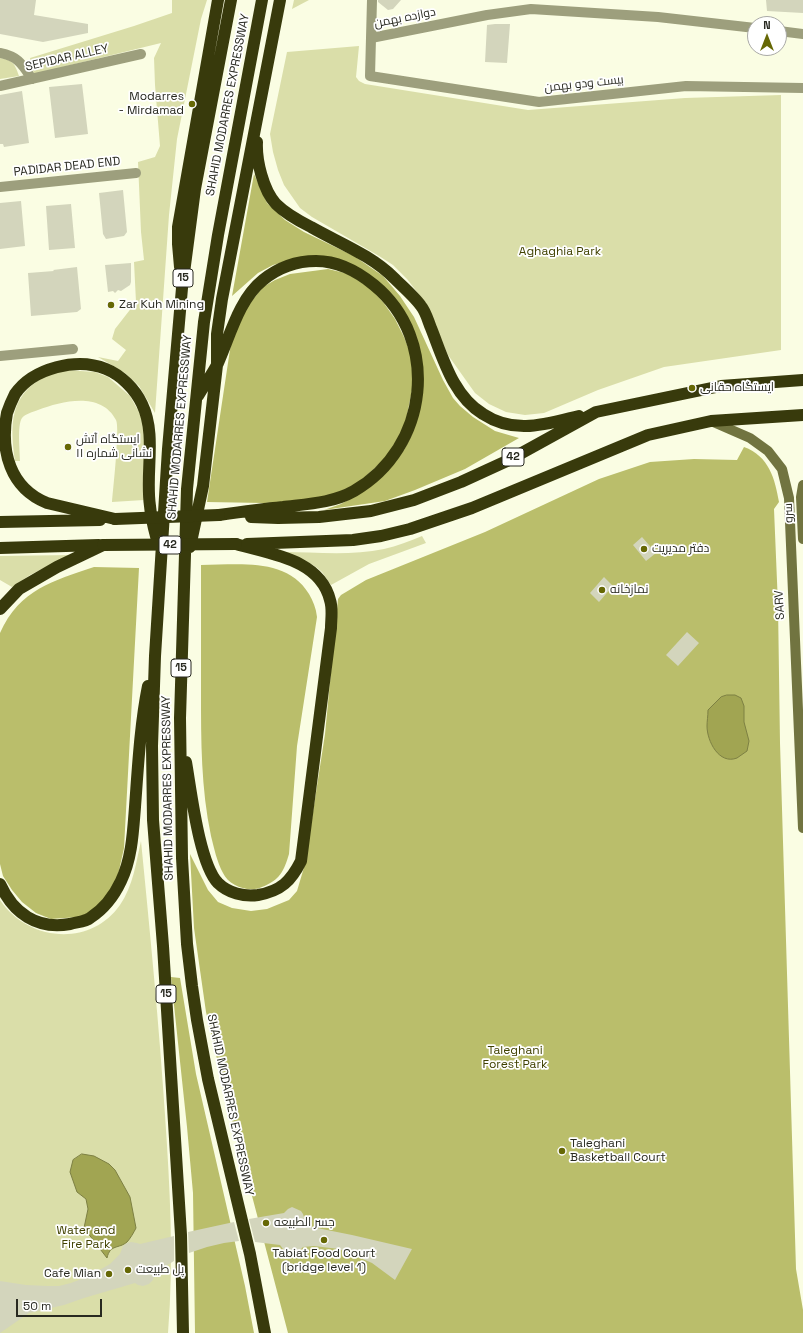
<!DOCTYPE html>
<html>
<head>
<meta charset="utf-8">
<style>
	body { margin:0 }
	#map { position:relative; width:803px; height:1333px; overflow:hidden; background:#fafde3; font-family:"Space Grotesk",sans-serif }
	canvas { display:block }
	.north { position:absolute; left:747px; top:16px; width:40px; height:40px; box-sizing:border-box; background:#fff; border:1px solid #a9a9a6; border-radius:50%; rotate:0deg; font-size:11px; font-weight:700; line-height:16px; text-align:center; color:#282920 }
	.north::after { content:''; display:block; margin:auto; width:14px; height:18px; background:#666805; clip-path:polygon(50% 0,100% 100%,50% 72%,0 100%) }
	.scale { position:absolute; left:16px; top:1299px; width:86px; height:18px; box-sizing:border-box; border:2px solid #282920; border-top:0; padding-left:5px; font-size:12px; line-height:14px; white-space:nowrap; color:#282920; -webkit-text-stroke:3px #fff; paint-order:stroke }
</style>
</head>
<body>
<div id="map">
<canvas width="803" height="1333"></canvas>
<div class="north">N</div>
<div class="scale">50 m</div>
</div>
<script>
const ctx = document.querySelector('canvas').getContext('2d');
ctx.lineJoin = 'round';
function fillPath(path, color) { ctx.fillStyle = color; ctx.fill(path, 'evenodd'); }
function stroke(path, color, width, dash) { ctx.strokeStyle = color; ctx.lineWidth = width; ctx.lineCap = dash ? 'butt' : 'round'; ctx.setLineDash(dash || []); ctx.stroke(path); }
function drawText(font, color, halo, rows, align = 'center') {
  ctx.font = font + ' "Space Grotesk",Cairo,sans-serif'; ctx.lineWidth = 3.5; ctx.setLineDash([]); ctx.textBaseline = 'middle'; ctx.strokeStyle = halo; ctx.fillStyle = color; for (const [text, x, y, turn = 0] of rows) {
    ctx.save(); ctx.translate(x, y); ctx.rotate((+turn || 0) * Math.PI / 180); ctx.textAlign = isNaN(turn) ? turn : align; if (halo) ctx.strokeText(text, 0, 0); ctx.fillText(text, 0, 0); ctx.restore();
  }
}
fillPath(new Path2D(`
	M 172,0 L 207,0 L 201,19 L 177,139 L 169,215 L 155,413 L 139,386 L 125,373 L 98,357 L 118,361 L 126,350 L 112,339 L 115,329 L 136,302 L 134,262 L 144,260 L 141,232 L 138,162 L 155,157 L 160,146 L 155,85 L 154,58 L 161,43 L 34,74 L 30,58 L 134,26 L 172,13 Z
	M 294,0 L 309,0 L 292,9 Z
	M 359,46 L 356,77 L 359,81 L 365,84 L 528,110 L 685,98 L 781,95 L 781,350 L 664,367 L 598,390 L 544,413 L 525,415 L 506,412 L 489,404 L 475,393 L 448,355 L 424,301 L 407,279 L 393,265 L 379,256 L 312,217 L 300,208 L 284,185 L 278,170 L 273,152 L 270,134 L 287,52 Z
	M 0,58 C 13,60 15,64 19,76 L 0,79 Z
	M 66,370 L 95,372 L 108,377 L 130,396 L 140,414 L 145,431 L 144,500 L 112,502 C 113,489 120,428 116,420 C 101,391 62,401 38,410 C 33,412 25,414 22,418 C 17,425 20,451 20,461 L 15,461 C 10,425 9,395 46,376 C 52,373 60,372 66,370 Z
	M 422,536 L 426,543 L 369,564 L 331,585 C 328,581 325,576 322,572 C 311,561 295,557 282,552 C 315,552 351,556 384,549 C 397,546 410,541 422,536 Z
	M 70,555 L 30,575 L 12,587 L 0,580 L 0,556 Z
	M 141,841 C 150,932 159,1024 165,1115 C 170,1188 174,1260 168,1333 L 0,1333 L 0,900 C 27,941 90,948 120,905 C 133,886 136,863 141,841 Z`), '#dadea9');
fillPath(new Path2D(`
	M 254,174 L 267,203 L 285,220 L 304,232 L 354,256 L 383,276 L 400,296 L 414,317 L 443,380 L 453,398 L 460,406 L 473,417 L 495,431 L 519,438 L 465,469 L 415,490 L 385,501 L 324,510 L 341,504 L 355,496 L 404,450 L 411,436 L 415,424 L 414,330 L 406,315 L 396,300 L 382,285 L 368,274 L 293,259 L 273,265 L 258,273 L 232,296 Z
	M 328,269 L 349,274 L 371,289 L 383,302 L 395,319 L 404,337 L 411,355 L 414,380 L 405,425 L 387,457 L 358,483 L 339,492 L 316,500 L 264,503 L 207,502 L 231,343 L 246,308 L 263,287 L 275,280 L 290,274 Z
	M 744,447 C 769,456 775,479 779,502 L 774,509 L 778,605 L 780,743 L 796,1269 L 803,1310 L 803,1333 L 288,1333 L 225,1093 L 206,1012 L 194,928 L 190,854 L 208,890 L 218,902 L 232,908 L 251,911 L 267,909 L 289,900 L 297,891 L 305,864 L 325,734 L 338,599 L 341,595 L 366,580 L 485,532 L 599,479 L 650,462 L 694,459 L 737,460 Z
	M 201,565 C 238,565 287,557 309,594 C 313,601 316,608 317,617 L 297,746 L 289,854 C 284,871 280,880 262,887 C 249,893 229,886 223,873 C 217,862 214,848 211,836 C 201,788 201,741 201,693 C 201,651 201,608 201,565 Z
	M 94,567 L 139,568 L 124,848 L 118,875 L 107,897 L 93,912 L 78,917 L 51,919 L 36,913 L 22,902 L 12,890 L 3,876 L 0,864 L 0,633 C 20,589 53,581 94,567 Z
	M 171,977 L 180,978 L 196,1074 L 245,1286 L 254,1333 L 195,1333 L 193,1193 L 187,1127 Z`), '#babe6b');
const water = new Path2D(`
	M 727,695 L 735,695 L 741,698 L 744,706 L 744,722 L 749,741 L 747,751 C 744,753 740,756 737,758 C 719,765 707,741 707,726 C 707,721 708,716 708,710 L 721,697 Z
	M 82,1154 L 94,1156 L 109,1164 L 115,1170 L 130,1197 L 136,1228 C 134,1232 130,1239 127,1242 C 119,1249 110,1244 107,1258 L 84,1228 L 88,1209 L 86,1199 L 77,1192 L 70,1172 L 73,1160 Z`);
fillPath(water, '#a1a552');
stroke(water, '#7d8043', 1);
fillPath(new Path2D(`
	M 0,0 L 36,0 L 34,15 L 88,24 L 88,33 L 43,42 L 0,34 Z
	M 378,0 L 401,0 L 393,9 L 388,10 L 378,2 Z
	M 766,0 L 803,0 L 803,13 L 767,11 Z
	M 495,24 L 510,24 L 507,63 L 485,62 L 487,25 Z
	M 82,84 L 88,134 L 55,138 L 49,87 Z
	M 22,91 L 29,143 L 4,147 L 3,144 L 0,144 L 0,95 Z
	M 123,190 L 127,232 L 124,236 L 106,239 L 103,234 L 99,193 Z
	M 21,201 L 25,246 L 0,249 L 0,203 Z
	M 71,204 L 75,248 L 49,250 L 46,206 Z
	M 131,263 L 131,282 L 130,285 L 121,291 L 118,290 L 115,293 L 113,291 L 108,292 L 105,265 Z
	M 77,267 L 81,309 L 77,312 L 31,316 L 28,273 L 54,271 L 53,270 Z
	M 642,537 L 656,553 L 646,561 L 633,545 Z
	M 604,577 L 613,586 L 599,602 L 590,593 Z
	M 687,632 L 699,643 L 678,666 L 666,655 Z
	M 292,1207 L 301,1211 L 303,1214 L 307,1226 L 352,1235 L 412,1249 L 395,1280 L 372,1263 L 339,1249 L 314,1246 L 303,1247 L 296,1254 L 291,1254 L 286,1253 L 280,1245 L 255,1242 L 249,1219 L 284,1213 L 288,1209 Z
	M 234,1222 L 239,1241 L 224,1243 L 207,1247 L 189,1253 L 188,1232 Z
	M 174,1236 L 174,1261 L 156,1272 L 153,1280 L 149,1284 L 143,1286 L 138,1285 L 135,1283 L 84,1298 L 64,1305 L 29,1313 L 0,1333 L 0,1281 L 26,1285 L 48,1286 L 59,1286 L 71,1283 L 89,1276 L 110,1264 L 120,1254 L 123,1246 L 127,1243 L 131,1242 L 137,1243 L 140,1244 Z`), '#d3d5bc');
stroke(new Path2D(`
	M 372,0 L 370,76 L 539,102 L 686,86 L 803,88
	M 779,31 L 803,34
	M 371,38 L 487,15 L 531,9 L 658,17 L 755,28
	M 0,53 C 19,57 22,64 32,79
	M 0,86 L 141,54
	M 0,187 L 136,173
	M 0,356 L 73,349`), '#9d9f7d', 10);
stroke(new Path2D(`
	M 711,421 L 750,438 L 768,451 L 782,469 L 789,498 L 803,828
	M 803,485 L 801,497 L 803,539`), '#717440', 10);
stroke(new Path2D(`
	M 262,0 L 218,235 L 204,322 L 187,489 L 180,718 L 182,858 L 187,944 L 192,986 L 197,1020 L 208,1079 L 250,1254 L 265,1333
	M 257,142 C 256,160 263,190 276,204 C 286,214 299,221 311,227 C 339,243 371,255 394,278 C 401,285 415,297 421,306 C 426,312 428,321 431,328 C 443,358 453,396 483,414 C 515,435 546,424 579,416
	M 180,267 L 178,244 L 178,227 L 218,0
	M 198,396 C 204,385 212,375 218,363 C 230,336 239,299 263,280 C 279,267 296,261 316,261 C 338,261 357,271 374,285 C 441,340 429,448 354,491 C 333,503 307,504 283,507 C 262,509 240,512 219,515
	M 251,517 L 278,518 L 319,517 L 371,511 L 414,500 L 461,482 L 509,460 L 596,412 L 721,386 L 803,380
	M 115,519 L 47,503 C 10,488 0,451 7,413 C 9,407 12,400 15,394 C 33,368 77,357 106,369 C 121,375 135,389 142,404 C 157,435 145,473 150,506 C 151,519 155,532 158,544
	M 0,522 L 100,520
	M 247,544 L 353,540 L 381,536 L 410,529 L 472,508 L 648,435 L 711,421 L 803,415
	M 190,547 L 203,486 L 217,365 L 217,334 L 222,299 L 280,0
	M 0,548 L 99,545
	M 0,609 L 19,589 L 57,567 L 103,545
	M 186,762 C 191,790 199,863 218,883 C 228,893 244,897 258,895 C 281,891 291,881 301,861 L 331,628 C 331,619 333,609 330,600 C 320,559 270,554 236,544
	M 0,884 C 13,913 37,930 70,924 C 76,922 85,922 90,918 C 104,909 114,896 121,881 C 132,858 133,832 135,807 C 138,767 140,726 148,686
	M 183,1333 L 181,1235 L 163,946 L 153,820 L 152,746 L 155,656 L 168,449 L 182,288 L 195,189 L 231,0`), '#383a0c', 12);
stroke(new Path2D(`
	M 115,519 L 219,515
	M 103,545 L 236,544`), '#383a0c', 12);
for (const [x, y, r, color] of [
	[192,104,4,"#666805"],
	[111,305,4,"#666805"],
	[692,388,4,"#666805"],
	[68,447,4,"#666805"],
	[644,549,4,"#666805"],
	[602,590,4,"#666805"],
	[562,1151,4,"#666805"],
	[266,1223,4,"#666805"],
	[324,1240,4,"#666805"],
	[128,1270,4,"#666805"],
	[109,1274,4,"#666805"]
]) { const dot = new Path2D(); dot.arc(x, y, r, 0, 2 * Math.PI); ctx.fillStyle = color; ctx.fill(dot); stroke(dot, '#fff', 1.5); }
for (const [x, y, w] of [
	[183,278,20],
	[513,457,22],
	[170,545,22],
	[181,668,20],
	[166,994,20]
]) { const box = new Path2D(); box.roundRect(x - w / 2, y - 9, w, 18, 3); ctx.fillStyle = '#fff'; ctx.fill(box); stroke(box, '#282920', 1); }
drawText('bold 11px', '#282920', null, [
	["15",183,278],
	["42",513,457],
	["42",170,545],
	["15",181,668],
	["15",166,994]
]);
drawText('12px', '#282920', '#fff', [
	["دوازده بهمن",405,18,-11],
	["SEPIDAR ALLEY",67,58,-13],
	["بیست ودو بهمن",584,84,-6],
	["SHAHID MODARRES EXPRESSWAY",228,105,-79],
	["PADIDAR DEAD END",67,167,-6],
	["SHAHID MODARRES EXPRESSWAY",180,427,-85],
	["سرو",789,513,-92],
	["SARV",780,605,-93],
	["SHAHID MODARRES EXPRESSWAY",168,788,-91],
	["SHAHID MODARRES EXPRESSWAY",230,1105,78]
]);
drawText('12px', '#282920', '#fff', [
	["Modarres",184,97,"right"],
	["- Mirdamad",184,111,"right"],
	["Zar Kuh Mining",119,305],
	["ایستگاه حقانی",700,388],
	["ایستگاه آتش",76,440],
	["نشانی شماره ۱۱",76,454],
	["دفتر مدیریت",652,549],
	["نمازخانه",610,590],
	["Taleghani",570,1144],
	["Basketball Court",570,1158],
	["جسر الطبيعه",274,1223],
	["Tabiat Food Court",324,1254,"center"],
	["(bridge level 1)",324,1268,"center"],
	["پل طبیعت",136,1270],
	["Cafe Mian",101,1274,"right"]
], 'left');
drawText('12px', '#404100', '#fff', [
	["Aghaghia Park",560,252],
	["Taleghani",515,1051],
	["Forest Park",515,1065],
	["Water and",86,1231],
	["Fire Park",86,1245]
]);
</script>
</body>
</html>
